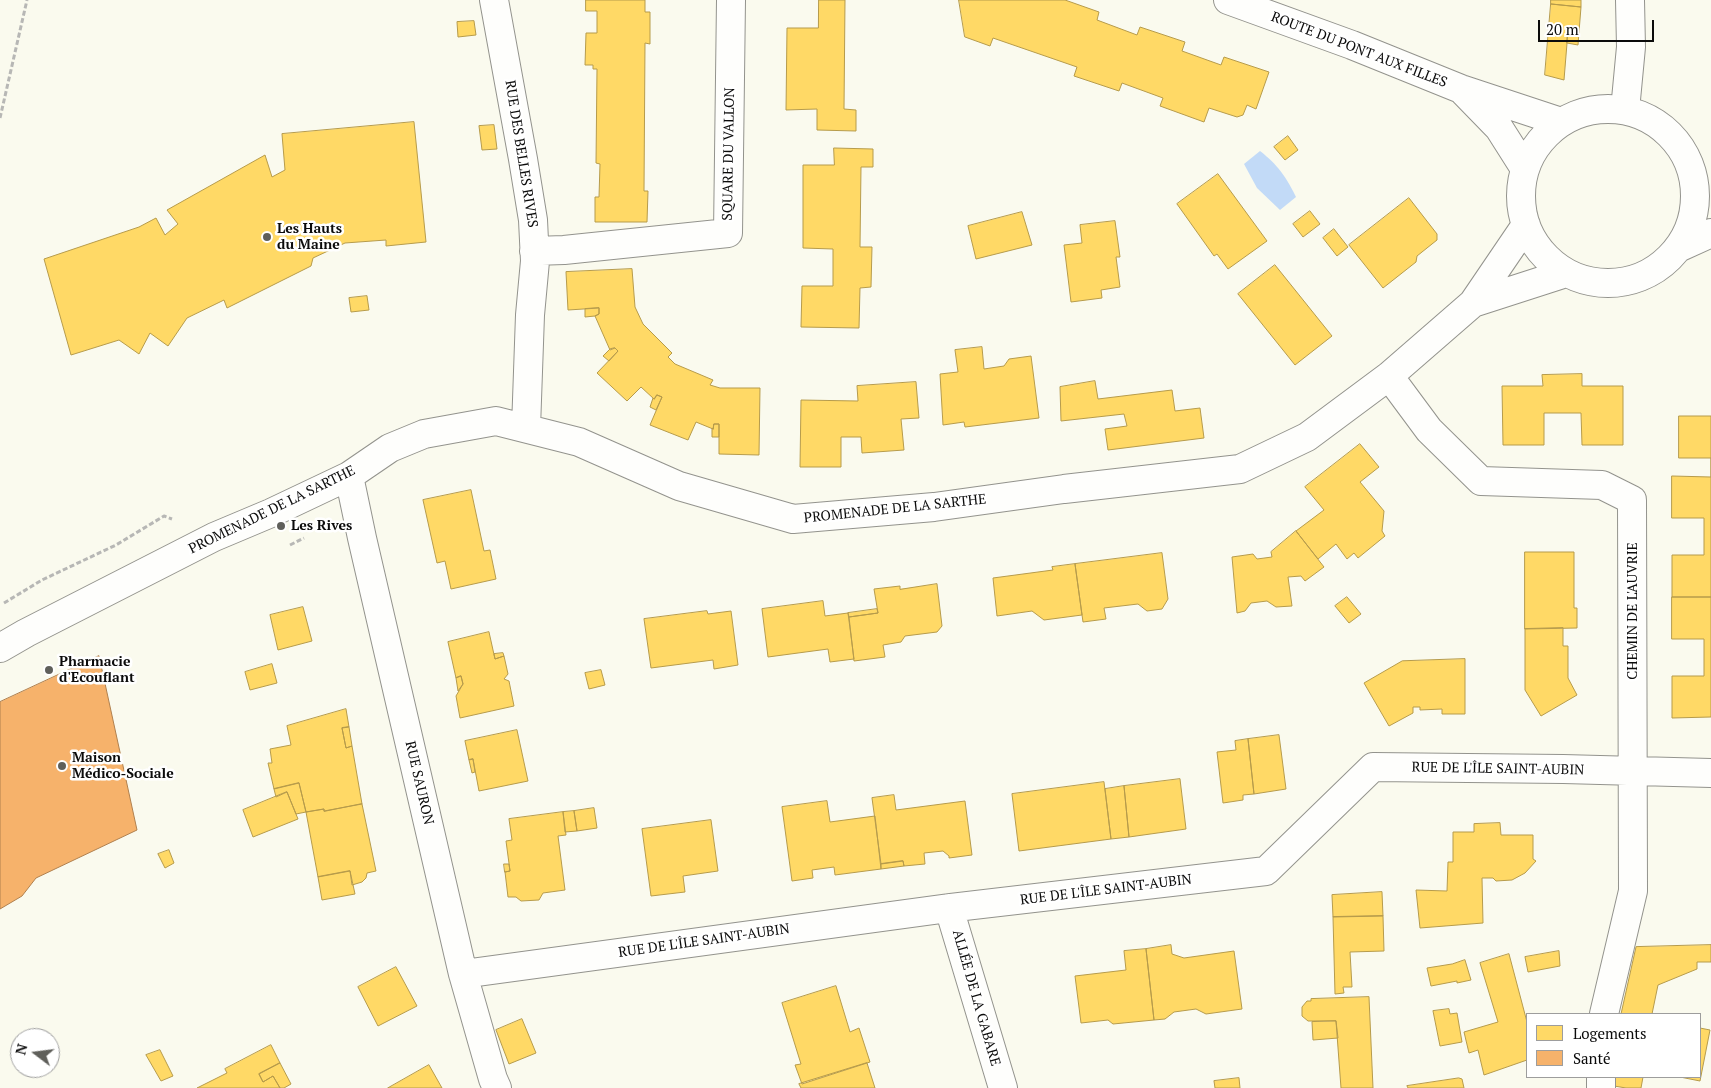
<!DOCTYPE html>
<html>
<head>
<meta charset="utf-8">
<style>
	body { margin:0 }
	#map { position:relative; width:1711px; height:1088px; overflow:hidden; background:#fafaee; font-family:"PT Serif",serif }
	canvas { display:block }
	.legend { position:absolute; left:1526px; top:1013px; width:175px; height:65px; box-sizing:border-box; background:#fff; border:1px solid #9d9d9d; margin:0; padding:6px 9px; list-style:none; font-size:15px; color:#0b0b0b }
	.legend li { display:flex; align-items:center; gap:10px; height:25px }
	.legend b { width:25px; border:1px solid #9d9d9d }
	.north { position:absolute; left:10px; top:1028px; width:50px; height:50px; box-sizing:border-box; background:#fff; border:1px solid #9d9d9d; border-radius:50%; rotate:285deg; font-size:14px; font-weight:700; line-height:20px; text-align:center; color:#0b0b0b }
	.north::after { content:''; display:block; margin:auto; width:18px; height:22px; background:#5f5f5a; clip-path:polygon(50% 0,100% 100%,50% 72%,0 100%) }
	.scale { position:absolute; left:1538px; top:20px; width:116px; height:22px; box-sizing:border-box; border:2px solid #0b0b0b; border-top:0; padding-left:6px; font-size:15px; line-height:18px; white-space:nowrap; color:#0b0b0b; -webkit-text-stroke:4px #fff; paint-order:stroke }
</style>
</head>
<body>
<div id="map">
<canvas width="1711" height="1088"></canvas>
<ul class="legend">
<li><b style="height:14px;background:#ffd966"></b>Logements</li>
<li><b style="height:14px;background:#f6b26b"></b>Santé</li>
</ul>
<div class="north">N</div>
<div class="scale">20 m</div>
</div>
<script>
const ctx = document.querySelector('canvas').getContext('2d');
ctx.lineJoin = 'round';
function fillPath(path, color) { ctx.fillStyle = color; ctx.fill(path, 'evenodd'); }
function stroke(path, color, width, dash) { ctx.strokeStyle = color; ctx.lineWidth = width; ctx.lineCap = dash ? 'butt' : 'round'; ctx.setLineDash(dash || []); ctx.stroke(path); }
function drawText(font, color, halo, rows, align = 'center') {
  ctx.font = font + ' "PT Serif",serif'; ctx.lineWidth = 5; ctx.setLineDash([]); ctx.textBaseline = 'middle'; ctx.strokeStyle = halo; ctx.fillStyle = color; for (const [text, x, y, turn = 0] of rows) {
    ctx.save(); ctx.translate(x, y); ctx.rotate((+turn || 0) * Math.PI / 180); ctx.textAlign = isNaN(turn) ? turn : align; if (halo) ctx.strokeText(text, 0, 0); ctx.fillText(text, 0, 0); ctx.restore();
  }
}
fillPath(new Path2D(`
	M 1260,151 C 1278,165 1286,177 1296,197 L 1280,210 L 1257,188 L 1244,164 Z`), '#c2daf7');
const homes = new Path2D(`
	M 586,0 L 645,0 L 645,12 L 650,12 L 650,44 L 645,43 L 644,191 L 648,191 L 647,222 L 595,222 L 595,197 L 599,197 L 600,164 L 596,163 L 597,69 L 593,69 L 593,65 L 585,65 L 586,33 L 597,33 L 597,11 L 586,11 Z
	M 819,0 L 845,0 L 844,109 L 856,110 L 856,131 L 817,130 L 817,109 L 786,110 L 787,28 L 818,28 Z
	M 959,0 L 1065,0 L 1099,12 L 1097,20 L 1137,35 L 1140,27 L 1185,42 L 1182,51 L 1221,65 L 1224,57 L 1269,72 L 1256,109 L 1247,105 L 1243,115 L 1237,117 L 1209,108 L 1204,122 L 1160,106 L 1163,98 L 1122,83 L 1119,91 L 1074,76 L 1077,67 L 993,38 L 990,46 L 965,37 Z
	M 1551,0 L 1581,0 L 1581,7 L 1551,4 Z
	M 1551,4 L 1581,7 L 1579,32 L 1568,31 L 1564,80 L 1545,75 Z
	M 474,21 L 476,35 L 458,37 L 457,22 Z
	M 1568,31 L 1579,32 L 1578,45 L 1567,43 Z
	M 414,122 L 426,242 L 386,246 L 386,240 L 345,243 L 313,258 L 311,266 L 227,308 L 224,300 L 187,318 L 168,346 L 150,333 L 139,354 L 119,340 L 71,355 L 44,259 L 139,227 L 156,218 L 165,235 L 178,224 L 167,210 L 265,155 L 272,177 L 285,170 L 282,134 Z
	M 494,125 L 497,149 L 482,150 L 479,126 Z
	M 1288,136 L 1298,150 L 1285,160 L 1274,147 Z
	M 834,148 L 873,149 L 873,167 L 861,167 L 860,247 L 872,247 L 871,287 L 860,288 L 859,328 L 801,327 L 802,286 L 833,286 L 833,249 L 803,248 L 803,165 L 834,165 Z
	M 1218,174 L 1267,241 L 1228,269 L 1217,254 L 1214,256 L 1177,204 Z
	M 1409,198 L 1437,234 L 1437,240 L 1417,256 L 1416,262 L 1383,288 L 1349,245 Z
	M 1310,211 L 1320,224 L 1303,237 L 1293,224 Z
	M 1022,212 L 1032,245 L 976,259 L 968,226 Z
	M 1115,221 L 1120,257 L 1116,257 L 1120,287 L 1101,290 L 1102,298 L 1071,302 L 1064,245 L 1082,243 L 1080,225 Z
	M 1334,229 L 1348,247 L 1337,256 L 1323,238 Z
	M 1275,265 L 1332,336 L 1295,365 L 1238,294 Z
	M 632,269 L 635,307 L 643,324 L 672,353 L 668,357 L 675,364 L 713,380 L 710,385 L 720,388 L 760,388 L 759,455 L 719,454 L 719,424 L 714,424 L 713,429 L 696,422 L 688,440 L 650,425 L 662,397 L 657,395 L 654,399 L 641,387 L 627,401 L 597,373 L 618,351 L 615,348 L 610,350 L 595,316 L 599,314 L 599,308 L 568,310 L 566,272 Z
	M 367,296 L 369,310 L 351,312 L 349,298 Z
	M 599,308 L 599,314 L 595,316 L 585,317 L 585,309 Z
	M 982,347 L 984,369 L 1004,366 L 1009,359 L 1031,356 L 1039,418 L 965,427 L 964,422 L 943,425 L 940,374 L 958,372 L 955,350 Z
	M 615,348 L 618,351 L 609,361 L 603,356 L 610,349 Z
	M 1582,374 L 1582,386 L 1623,386 L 1623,445 L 1582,445 L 1581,413 L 1544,413 L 1544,445 L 1503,445 L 1502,386 L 1543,386 L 1542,375 Z
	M 1095,381 L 1098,399 L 1172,390 L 1175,411 L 1200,408 L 1204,438 L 1108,450 L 1105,429 L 1127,426 L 1124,414 L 1061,421 L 1060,387 Z
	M 916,382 L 919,418 L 901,419 L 904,450 L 862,453 L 861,437 L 841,437 L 841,467 L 800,467 L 801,400 L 858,401 L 857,386 Z
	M 657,395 L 662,397 L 656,410 L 650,407 L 653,398 L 654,399 Z
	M 1679,416 L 1711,416 L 1711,477 L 1711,458 L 1679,458 Z
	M 714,424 L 719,424 L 719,437 L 712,437 L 712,428 L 713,429 Z
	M 1360,444 L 1379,467 L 1360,482 L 1384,511 L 1382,531 L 1385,536 L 1358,558 L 1354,553 L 1347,559 L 1336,544 L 1318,559 L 1296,531 L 1324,510 L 1305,487 Z
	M 1672,476 L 1711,477 L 1711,597 L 1672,597 L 1672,555 L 1704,555 L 1704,518 L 1672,518 Z
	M 471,490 L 484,551 L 490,550 L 496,579 L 451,589 L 445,561 L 437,563 L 423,500 Z
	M 1296,531 L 1324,567 L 1305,581 L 1301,576 L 1288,577 L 1292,606 L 1276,607 L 1267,601 L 1251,603 L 1245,611 L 1237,613 L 1232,557 L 1253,554 L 1257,559 L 1272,557 L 1271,552 Z
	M 1525,552 L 1574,552 L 1574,608 L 1577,608 L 1577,628 L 1525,629 Z
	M 1162,553 L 1168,599 L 1162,609 L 1147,611 L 1138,604 L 1104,608 L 1106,619 L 1083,622 L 1075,564 Z
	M 1075,564 L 1082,615 L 1044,620 L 1032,611 L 997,616 L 993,578 L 1053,570 L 1052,567 Z
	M 937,584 L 942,626 L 937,632 L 905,636 L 901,642 L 883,645 L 885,657 L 854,661 L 849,617 L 878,613 L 874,589 L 900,586 L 900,589 Z
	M 1347,597 L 1361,614 L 1349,623 L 1335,606 Z
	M 1672,597 L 1711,597 L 1711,717 L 1672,718 L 1672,676 L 1704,676 L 1704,639 L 1672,639 Z
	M 823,601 L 825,616 L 848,613 L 854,659 L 830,662 L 828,649 L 768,657 L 762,609 Z
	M 303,607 L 312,641 L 278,650 L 270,615 Z
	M 877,609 L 878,613 L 849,617 L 848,613 Z
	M 707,611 L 708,614 L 731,611 L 738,665 L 714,669 L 713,660 L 651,668 L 644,619 Z
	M 1563,628 L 1563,646 L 1568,646 L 1568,678 L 1577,695 L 1541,716 L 1525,690 L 1525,629 Z
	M 489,632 L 495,659 L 504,656 L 508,674 L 504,679 L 509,681 L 514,706 L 460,718 L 456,696 L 463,684 L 461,676 L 456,678 L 448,642 Z
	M 503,653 L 504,656 L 495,659 L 494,654 Z
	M 1465,659 L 1465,714 L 1442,714 L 1442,709 L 1420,710 L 1420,707 L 1413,707 L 1413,713 L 1389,726 L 1364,683 L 1402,661 Z
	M 272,664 L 277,683 L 250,690 L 245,672 Z
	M 601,670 L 605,685 L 589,689 L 585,673 Z
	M 461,676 L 463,684 L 458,691 L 456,678 Z
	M 346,709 L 349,727 L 342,728 L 346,748 L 352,746 L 362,804 L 324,811 L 324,809 L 306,812 L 299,783 L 274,789 L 268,763 L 272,763 L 270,749 L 291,745 L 287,726 Z
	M 349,727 L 352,746 L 346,748 L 342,728 Z
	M 517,730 L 528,781 L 479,791 L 473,759 L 469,760 L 465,741 Z
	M 1279,735 L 1286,789 L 1254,794 L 1248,739 Z
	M 1248,739 L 1254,794 L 1243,795 L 1243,800 L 1223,803 L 1217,752 L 1236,750 L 1235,741 Z
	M 473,759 L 475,772 L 472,773 L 469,760 Z
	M 1180,779 L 1186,829 L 1129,837 L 1124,786 Z
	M 1104,782 L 1111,839 L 1019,851 L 1012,794 Z
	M 299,783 L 306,812 L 296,814 L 287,792 L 276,797 L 274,789 Z
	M 1124,786 L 1129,837 L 1111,839 L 1105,789 Z
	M 287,792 L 298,819 L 253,837 L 243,810 Z
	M 894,795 L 896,810 L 965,801 L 972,855 L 949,858 L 949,856 L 943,851 L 924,853 L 925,864 L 904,866 L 903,861 L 881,864 L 872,798 Z
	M 827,801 L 830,822 L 875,816 L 881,869 L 835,875 L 834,867 L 812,870 L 813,878 L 792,881 L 782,807 Z
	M 362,804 L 376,871 L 367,873 L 366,878 L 362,882 L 352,885 L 350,871 L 318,877 L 306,812 L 324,809 L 324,811 Z
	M 594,808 L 597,828 L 577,831 L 574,811 Z
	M 574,811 L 577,831 L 565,832 L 563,812 Z
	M 563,812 L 566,835 L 558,836 L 565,890 L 543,893 L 539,900 L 521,901 L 516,897 L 508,897 L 505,872 L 510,871 L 506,841 L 512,840 L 509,819 Z
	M 711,820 L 718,871 L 683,876 L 685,892 L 651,896 L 642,829 Z
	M 1500,823 L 1501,835 L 1533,835 L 1533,859 L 1536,861 L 1525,873 L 1512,880 L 1496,881 L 1493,878 L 1482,878 L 1483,923 L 1420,928 L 1416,890 L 1447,891 L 1448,862 L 1453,862 L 1453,832 L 1474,832 L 1474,824 Z
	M 169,850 L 174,863 L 165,868 L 158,854 Z
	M 903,861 L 904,866 L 881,869 L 881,864 Z
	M 504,864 L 509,864 L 510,871 L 505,872 Z
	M 350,871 L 355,894 L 322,900 L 318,877 Z
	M 1382,892 L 1383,916 L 1333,917 L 1332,895 Z
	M 1383,916 L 1384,951 L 1350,952 L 1352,987 L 1343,987 L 1344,993 L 1335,994 L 1333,917 Z
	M 1171,945 L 1172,954 L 1184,958 L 1234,951 L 1242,1009 L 1206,1014 L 1196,1009 L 1174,1012 L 1165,1019 L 1154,1020 L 1146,949 Z
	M 1711,945 L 1711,962 L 1697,962 L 1697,969 L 1658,985 L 1652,1014 L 1621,1014 L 1636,947 Z
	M 1146,949 L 1154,1020 L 1113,1024 L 1108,1020 L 1081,1023 L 1075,976 L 1126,970 L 1124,951 Z
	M 1559,951 L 1560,966 L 1528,972 L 1525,957 Z
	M 1509,954 L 1527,1022 L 1527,1060 L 1484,1075 L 1478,1050 L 1469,1053 L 1464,1032 L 1498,1022 L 1480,963 Z
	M 1465,960 L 1471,980 L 1457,983 L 1457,981 L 1431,986 L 1427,968 L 1452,964 Z
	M 396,967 L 417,1006 L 378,1026 L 358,987 Z
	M 836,986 L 850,1032 L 859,1028 L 870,1062 L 802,1084 L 795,1065 L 801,1064 L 782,1003 Z
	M 1369,997 L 1373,1088 L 1341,1088 L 1336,1021 L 1308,1021 L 1302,1016 L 1302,1007 L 1307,1001 L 1311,1001 L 1311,999 Z
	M 1449,1009 L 1450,1014 L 1457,1013 L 1462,1042 L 1440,1046 L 1433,1011 Z
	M 522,1019 L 536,1053 L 509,1064 L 496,1030 Z
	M 1336,1021 L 1338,1038 L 1313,1040 L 1312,1022 Z
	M 1700,1028 L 1710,1030 L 1700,1081 L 1680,1077 L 1700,1077 Z
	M 271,1045 L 280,1063 L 259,1074 L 263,1082 L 273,1076 L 280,1088 L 197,1088 L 227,1073 L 225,1069 Z
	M 160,1050 L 173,1076 L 161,1081 L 146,1055 Z
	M 280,1063 L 291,1084 L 284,1088 L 280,1088 L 273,1076 L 263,1082 L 259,1074 Z
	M 867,1063 L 875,1088 L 801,1088 L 799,1084 Z
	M 429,1065 L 442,1088 L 388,1088 Z
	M 1615,1077 L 1643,1077 L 1641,1088 L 1626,1088 L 1614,1086 Z
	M 1239,1078 L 1240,1088 L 1215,1088 L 1214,1081 Z
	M 1459,1078 L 1462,1079 L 1464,1088 L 1408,1088 L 1407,1086 Z`);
fillPath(homes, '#ffd966');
stroke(homes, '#b69b4b', 1);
const health = new Path2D(`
	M 99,656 L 137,830 L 36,878 L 22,896 L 0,909 L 0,702 Z`);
fillPath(health, '#f6b26b');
stroke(health, '#b0804e', 1);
const minor = new Path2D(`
	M 494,0 L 523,159 L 533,220 L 535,261 L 530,315 L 526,428
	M 1228,0 L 1352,45 L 1461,89 L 1561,122
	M 1464,92 L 1499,128 L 1525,169
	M1521 196a87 87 0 1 1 174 0a87 87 0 1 1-174 0Z
	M 1625,110 L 1631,47 L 1630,0
	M 1678,248 L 1711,233
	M 534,251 L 564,250 L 728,233 L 731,0
	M 1473,303 L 1566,273
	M 1389,376 L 1429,430 L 1481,481 L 1602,485 L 1632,500 L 1633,891 L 1604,1014
	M 349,476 L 362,538 L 463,974 L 493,1079 L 497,1088
	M 0,648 L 26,633 L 214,537 L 271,513 L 349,476 L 390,448 L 424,434 L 496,421 L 579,442 L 679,486 L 793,519 L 934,507 L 1064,489 L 1240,469 L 1307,437 L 1389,376 L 1473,303 L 1526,225
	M 949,908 L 1003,1088
	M 463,974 L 949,908 L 1266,871 L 1373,767 L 1563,769 L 1711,773
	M 1601,1077 L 1601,1088`);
stroke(minor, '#93938d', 30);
stroke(new Path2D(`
	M 0,118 L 27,0
	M 290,545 L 304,538
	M 4,603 L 42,580 L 116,545 L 164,516 L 172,519`), '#b7b7b5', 3, [5, 2.5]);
stroke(minor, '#fefefc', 28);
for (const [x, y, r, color] of [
	[267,237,5,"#5f5f5a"],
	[281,526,5,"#5f5f5a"],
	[49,670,5,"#5f5f5a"],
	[62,766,5,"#5f5f5a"]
]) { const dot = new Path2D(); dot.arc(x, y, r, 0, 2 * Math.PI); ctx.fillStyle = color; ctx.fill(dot); stroke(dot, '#fff', 2); }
drawText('14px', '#0b0b0b', '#fff', [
	["ROUTE DU PONT AUX FILLES",1359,50,21],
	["RUE DES BELLES RIVES",521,154,81],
	["SQUARE DU VALLON",729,154,-89],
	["PROMENADE DE LA SARTHE",895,509,-6],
	["PROMENADE DE LA SARTHE",272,510,-26],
	["CHEMIN DE L'AUVRIE",1633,611,-90],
	["RUE DE L'ÎLE SAINT-AUBIN",1498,769,1],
	["RUE SAURON",419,783,77],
	["RUE DE L'ÎLE SAINT-AUBIN",1106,890,-7],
	["RUE DE L'ÎLE SAINT-AUBIN",704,941,-8],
	["ALLÉE DE LA GABARE",976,998,74]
]);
drawText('bold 14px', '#0b0b0b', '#fff', [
	["Les Hauts",277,229],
	["du Maine",277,245],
	["Les Rives",291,526],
	["Pharmacie",59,662],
	["d'Ecouflant",59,678],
	["Maison",72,758],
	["Médico-Sociale",72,774]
], 'left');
</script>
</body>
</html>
